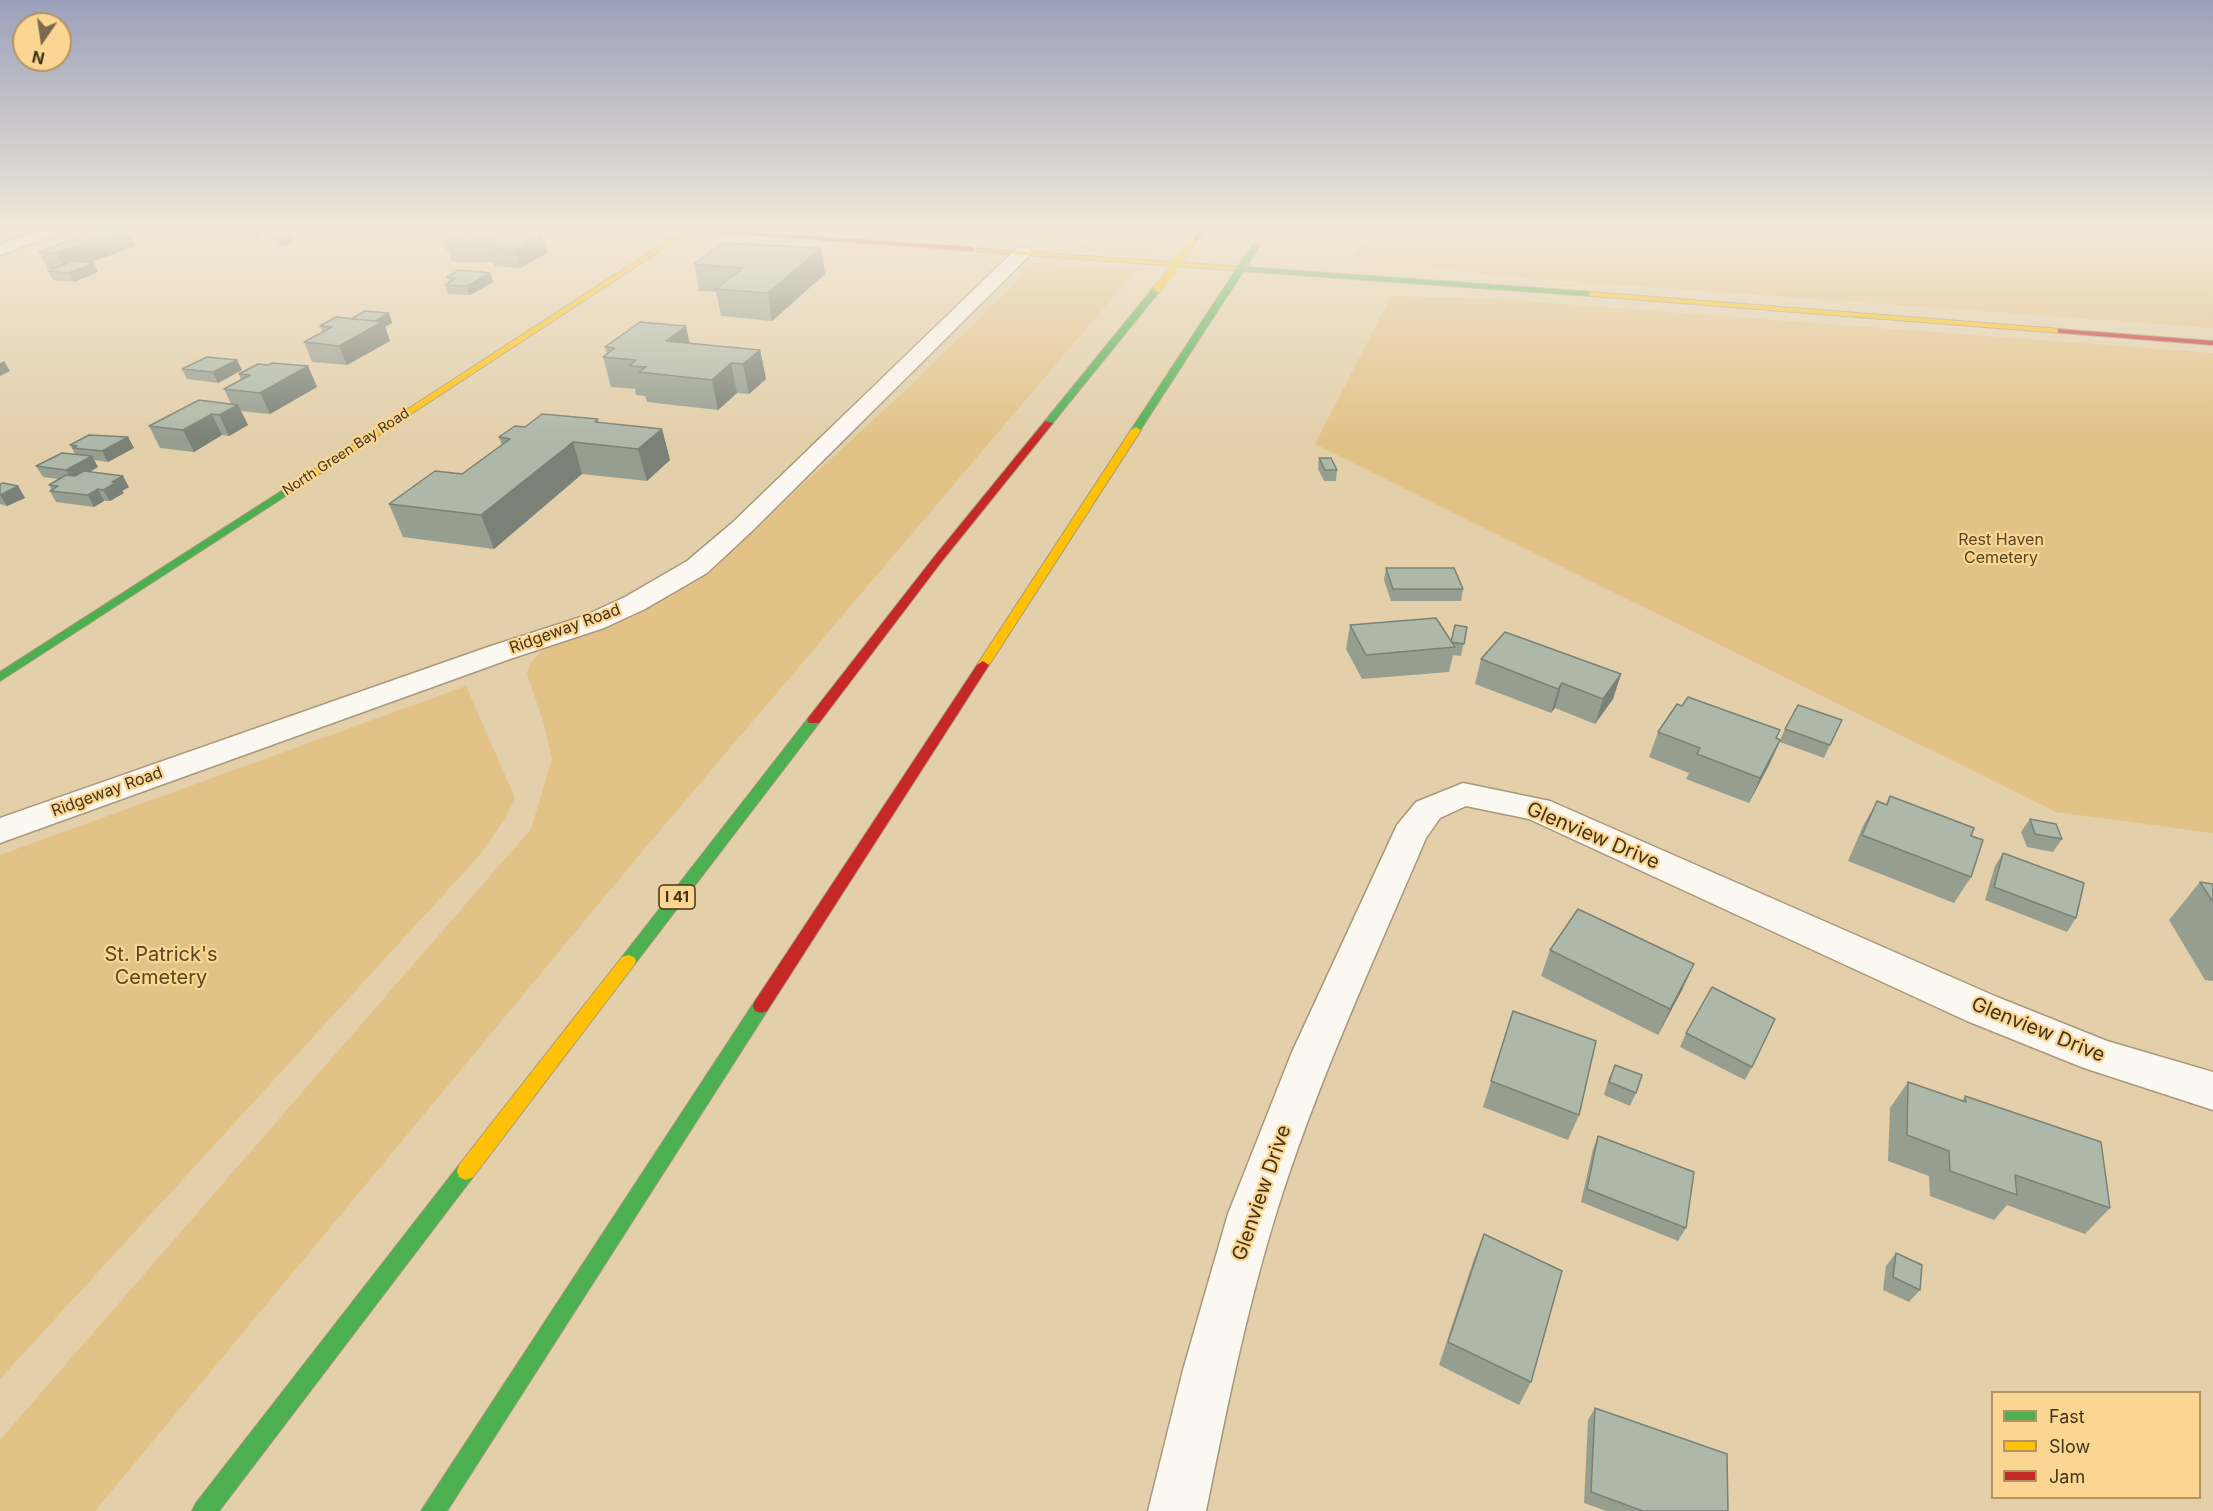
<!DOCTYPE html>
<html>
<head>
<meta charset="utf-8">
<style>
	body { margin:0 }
	#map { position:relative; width:2213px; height:1511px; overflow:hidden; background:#e3cfaa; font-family:Inter,sans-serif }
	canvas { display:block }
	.legend { position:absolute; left:1991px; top:1391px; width:210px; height:108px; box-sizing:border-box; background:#fbd592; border:2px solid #b19562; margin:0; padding:8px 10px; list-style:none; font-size:18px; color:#433419 }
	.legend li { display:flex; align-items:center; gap:12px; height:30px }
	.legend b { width:30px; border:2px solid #b19562 }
	.north { position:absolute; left:12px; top:12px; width:60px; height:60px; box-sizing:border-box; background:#fbd592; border:2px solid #b19562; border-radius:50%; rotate:193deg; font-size:16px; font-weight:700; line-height:24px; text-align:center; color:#433419 }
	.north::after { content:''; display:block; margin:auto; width:21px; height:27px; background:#7b6a4c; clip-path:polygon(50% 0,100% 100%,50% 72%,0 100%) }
</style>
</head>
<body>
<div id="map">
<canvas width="2213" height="1511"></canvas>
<ul class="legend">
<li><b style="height:8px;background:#4caf50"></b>Fast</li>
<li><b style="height:8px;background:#ffc107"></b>Slow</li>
<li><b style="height:8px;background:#c62828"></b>Jam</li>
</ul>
<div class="north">N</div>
</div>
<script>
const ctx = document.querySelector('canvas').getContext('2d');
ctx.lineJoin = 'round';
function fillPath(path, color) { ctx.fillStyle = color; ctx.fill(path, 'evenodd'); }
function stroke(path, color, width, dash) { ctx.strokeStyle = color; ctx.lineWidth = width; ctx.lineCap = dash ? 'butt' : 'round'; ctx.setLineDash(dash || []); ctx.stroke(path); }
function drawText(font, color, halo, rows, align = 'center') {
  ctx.font = font + ' Inter,sans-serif'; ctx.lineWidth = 4.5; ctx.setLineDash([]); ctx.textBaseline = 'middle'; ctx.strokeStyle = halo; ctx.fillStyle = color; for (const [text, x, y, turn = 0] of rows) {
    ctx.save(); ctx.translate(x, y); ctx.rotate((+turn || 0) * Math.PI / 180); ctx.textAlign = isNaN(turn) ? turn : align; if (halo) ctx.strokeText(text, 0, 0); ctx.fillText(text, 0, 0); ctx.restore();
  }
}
fillPath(new Path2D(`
	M 1093,228 L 1172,228 L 1151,253 L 1079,249 Z
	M 1370,228 L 2213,228 L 2213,328 L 1496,276 L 1353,255 Z
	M 1042,263 L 1136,270 L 640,854 L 95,1511 L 0,1511 L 0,1440 L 531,829 L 552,759 L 544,724 L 527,674 L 530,664 L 546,646 L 712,563 L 749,534 L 907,389 L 1023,275 L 1020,269 L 1028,264 Z
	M 1391,296 L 1497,299 L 2213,353 L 2213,833 L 2056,812 L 1315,444 Z
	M 466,686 L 515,798 L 504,820 L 478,857 L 0,1379 L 0,855 Z`), '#e2c287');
const street = new Path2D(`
	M 44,228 L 68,228 L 66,231 L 0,255 L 0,244 Z
	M 1023,247 L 1029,248 L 1031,252 L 1029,256 L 750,533 L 707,573 L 645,609 L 604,628 L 510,659 L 0,843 L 0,818 L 488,647 L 584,616 L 625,597 L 687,561 L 732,523 L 1017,248 Z
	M 1463,783 L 1550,801 L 1997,997 L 2107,1041 L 2213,1072 L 2213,1110 L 2084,1068 L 1967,1021 L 1529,819 L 1466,806 L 1440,818 L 1426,838 C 1373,962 1316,1085 1276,1214 C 1246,1311 1226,1412 1206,1511 L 1148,1511 L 1183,1370 L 1228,1214 L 1292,1052 L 1397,825 L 1416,802 Z`);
const fast = new Path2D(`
	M 1244,267 L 1592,292 L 1596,294 L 1592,296 L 1241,271 L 1240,269 Z
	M 1155,286 L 1162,288 L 1051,425 L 1045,425 L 1045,421 Z
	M 1222,291 L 1229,293 L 1139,432 L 1133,432 L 1131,430 Z
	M 294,483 L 298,484 L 298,488 L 0,681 L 0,672 Z
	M 814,716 L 819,717 L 821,720 L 819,723 L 634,965 L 628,967 L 622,965 L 620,961 L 622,957 L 809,717 Z
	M 761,999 L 767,1001 L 769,1006 L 767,1011 L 447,1511 L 421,1511 L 755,1001 Z
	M 466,1162 L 473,1165 L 475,1171 L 473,1177 L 219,1511 L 192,1511 L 196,1503 L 459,1165 Z`);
const slow = new Path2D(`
	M 687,228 L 695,228 L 298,488 L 290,488 L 289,486 Z
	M 1265,228 L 1271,228 L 1257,248 L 1253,248 Z
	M 970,248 L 1244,267 L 1248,269 L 1244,271 L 972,251 Z
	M 1589,292 L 2061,329 L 2065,331 L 2061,333 L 1592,296 L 1589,296 Z
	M 1136,427 L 1141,430 L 989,665 L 987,668 L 979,668 L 977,665 L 1131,430 Z
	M 628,955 L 634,957 L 636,961 L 634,965 L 473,1177 L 466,1180 L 459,1177 L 457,1171 L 459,1165 L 622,957 Z`);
const jam = new Path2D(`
	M 689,228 L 972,247 L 975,249 L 972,251 L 692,231 Z
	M 1200,228 L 1207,228 L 1194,244 L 1190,244 Z
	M 2058,329 L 2213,341 L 2213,345 L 2061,333 L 2058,333 Z
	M 1045,421 L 1053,423 L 942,561 L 819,723 L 809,723 L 807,720 L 809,717 L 934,557 Z
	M 983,661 L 989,665 L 767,1011 L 761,1013 L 755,1011 L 753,1006 L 755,1001 L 977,665 Z`);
stroke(street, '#a8987b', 3);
stroke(fast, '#a8987b', 2);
stroke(slow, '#a8987b', 2);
stroke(jam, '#a8987b', 2);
fillPath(street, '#fbf8f2');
fillPath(fast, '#4caf50');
fillPath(slow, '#ffc107');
fillPath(jam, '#c62828');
const fastBridge = new Path2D(`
	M 1225,293 L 1255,247`);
const slowBridge = new Path2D(`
	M 1158,288 L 1192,243`);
stroke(fastBridge, '#a8a59d', 9, []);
stroke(slowBridge, '#a8a59d', 9, []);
stroke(fastBridge, '#4caf50', 8);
stroke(slowBridge, '#ffc107', 8);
fillPath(new Path2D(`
	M 87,228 L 146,228 L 134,233 L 129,232 L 136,246 L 89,263 L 94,263 L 98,272 L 74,282 L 53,280 L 48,271 L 51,270 L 48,269 L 39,252 L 73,239 L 71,234 Z
	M 170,228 L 271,228 L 273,232 L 256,239 L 223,236 L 221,232 L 212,236 L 195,234 L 194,232 L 185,236 L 173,235 Z
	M 396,228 L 459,228 L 460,230 L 448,236 L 398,235 Z
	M 282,233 L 293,242 L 285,246 L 277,245 L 273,236 Z
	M 453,236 L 547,253 L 520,268 L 494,266 L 493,262 L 452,262 L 448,251 L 446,250 L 443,242 Z
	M 821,248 L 825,274 L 772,321 L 721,316 L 716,292 L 699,291 L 694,264 Z
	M 490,273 L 493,282 L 470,295 L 448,294 L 445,285 L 449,282 L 447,277 Z
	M 389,313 L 392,323 L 385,327 L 390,341 L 347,365 L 312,362 L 304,342 L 323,332 L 320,326 L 351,319 Z
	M 690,343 L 760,350 L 766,379 L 749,394 L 737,393 L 718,410 L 647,402 L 645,396 L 636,395 L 635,389 L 611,387 L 603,357 L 607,355 L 605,347 Z
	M 268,365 L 308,366 L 317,387 L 270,414 L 241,411 L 248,425 L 229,436 L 222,435 L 194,452 L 160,448 L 149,426 L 231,404 L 224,389 L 241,380 L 239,374 Z
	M 182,369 L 242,370 L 218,383 L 187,379 Z
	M 598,419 L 599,422 L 662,429 L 670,460 L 647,481 L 582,474 L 494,549 L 403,537 L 389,504 L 462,474 L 502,445 L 499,437 L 525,427 Z
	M 128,437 L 134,448 L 108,462 L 94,460 L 98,467 L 90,472 L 129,487 L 122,491 L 124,493 L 110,501 L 104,501 L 94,507 L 56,502 L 50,491 L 52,490 L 49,485 L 58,479 L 43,477 L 36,466 L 75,454 L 70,445 Z
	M 1319,458 L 1337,470 L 1336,481 L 1324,481 L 1318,469 Z
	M 0,484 L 18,486 L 25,498 L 7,506 L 0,504 Z
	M 1386,568 L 1463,589 L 1461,601 L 1391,601 L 1384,580 Z
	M 1350,625 L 1451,642 L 1467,627 L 1461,656 L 1453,655 L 1449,672 L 1362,679 L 1346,649 Z
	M 1481,659 L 1621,674 L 1613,699 L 1595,724 L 1555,708 L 1551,713 L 1475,684 Z
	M 1682,706 L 1780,730 L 1776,738 L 1780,740 L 1785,729 L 1830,745 L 1824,758 L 1780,742 L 1769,765 L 1749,803 L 1686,779 L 1689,773 L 1649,757 L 1658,732 Z
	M 1890,796 L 1971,836 L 1971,877 L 1954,903 L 1848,861 L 1863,826 L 1877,801 L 1886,804 Z
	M 2030,819 L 2062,839 L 2053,852 L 2027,847 L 2021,832 Z
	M 2003,853 L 2076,918 L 2067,932 L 1985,900 L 1995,866 Z
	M 2200,882 L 2213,884 L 2213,981 L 2205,980 L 2169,920 Z
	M 1550,950 L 1694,964 L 1682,990 L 1658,1035 L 1541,976 Z
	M 1513,1011 L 1579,1115 L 1568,1140 L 1483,1107 Z
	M 1686,1033 L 1752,1067 L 1745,1080 L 1680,1047 Z
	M 1615,1065 L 1636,1093 L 1630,1106 L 1604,1095 L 1609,1078 Z
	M 1908,1082 L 1962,1101 L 1965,1096 L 2110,1208 L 2085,1234 L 2007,1205 L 1994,1220 L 1930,1196 L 1929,1176 L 1888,1161 L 1890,1108 Z
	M 1598,1136 L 1686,1228 L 1678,1241 L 1581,1202 L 1593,1149 Z
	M 1484,1234 L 1531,1382 L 1519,1405 L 1439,1365 L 1474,1259 Z
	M 1896,1253 L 1920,1290 L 1909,1302 L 1883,1290 L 1886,1266 Z
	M 1595,1408 L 1728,1511 L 1606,1511 L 1584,1503 L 1588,1420 Z`), '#969e90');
fillPath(new Path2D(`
	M 132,228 L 146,228 L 134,233 Z
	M 182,228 L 192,228 L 194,232 L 185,236 Z
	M 209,228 L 220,228 L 221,232 L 212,236 Z
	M 257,228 L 271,228 L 273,232 L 256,239 L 252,230 Z
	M 446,228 L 459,228 L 460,230 L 448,236 Z
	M 127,229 L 136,246 L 66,271 L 57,253 Z
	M 290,233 L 293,242 L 285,246 L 281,237 Z
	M 542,235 L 547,253 L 520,268 L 515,250 Z
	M 821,248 L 825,274 L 772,321 L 768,293 Z
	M 94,263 L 98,272 L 74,282 L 69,273 Z
	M 490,273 L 493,282 L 470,295 L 467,286 Z
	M 389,313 L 392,323 L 385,327 L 390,341 L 347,365 L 339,346 L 370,324 Z
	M 686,326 L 692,354 L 666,341 Z
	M 760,350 L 766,379 L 749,394 L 743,364 Z
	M 237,360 L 242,370 L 218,383 L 213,372 Z
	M 4,361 L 10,371 L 0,376 L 0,363 Z
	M 731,363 L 737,393 L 718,410 L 712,380 Z
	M 308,366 L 317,387 L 270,414 L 260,393 Z
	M 238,405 L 248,425 L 229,436 L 219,415 Z
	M 212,414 L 222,435 L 194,452 L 183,430 Z
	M 662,429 L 670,460 L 647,481 L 638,449 Z
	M 128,437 L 134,448 L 108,462 L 102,451 Z
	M 573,442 L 582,474 L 494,549 L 481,515 Z
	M 92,456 L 98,467 L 73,481 L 66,470 Z
	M 123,476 L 129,487 L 122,491 L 124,493 L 110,501 L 103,490 L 112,482 Z
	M 18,486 L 25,498 L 7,506 L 0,495 Z
	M 98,489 L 104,501 L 94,507 L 88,495 Z
	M 1621,674 L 1613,699 L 1595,724 L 1603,699 Z
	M 1562,683 L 1555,708 L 1551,713 L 1558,689 Z
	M 1780,740 L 1769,765 L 1749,803 L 1760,778 Z
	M 1694,964 L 1682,990 L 1658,1035 L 1670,1009 Z`), '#7a8176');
const building = new Path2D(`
	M 87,228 L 127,229 L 57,253 L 39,252 L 83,235 L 71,234 Z
	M 224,228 L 257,228 L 252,230 Z
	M 474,230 L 542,235 L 515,250 L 489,248 L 495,245 L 446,244 Z
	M 282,233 L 290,233 L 281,237 L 273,236 Z
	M 453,236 L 460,237 L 450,242 L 443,242 Z
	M 723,243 L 821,248 L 768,293 L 715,289 L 743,268 L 694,264 Z
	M 73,261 L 94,263 L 69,273 L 48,271 Z
	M 459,270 L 490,273 L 467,286 L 445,285 L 456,278 L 447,277 Z
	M 365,311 L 389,313 L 375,321 L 351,319 Z
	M 336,317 L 382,322 L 339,346 L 304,342 L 332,327 L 320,326 Z
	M 640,322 L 686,326 L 666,341 L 760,350 L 743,364 L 731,363 L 712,380 L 639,372 L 646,367 L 629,366 L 636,360 L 603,357 L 615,348 L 605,347 Z
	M 207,357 L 237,360 L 213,372 L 182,369 Z
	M 272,363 L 308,366 L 260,393 L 224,389 L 250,375 L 239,374 L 258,364 L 268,365 Z
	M 199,400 L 238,405 L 219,415 L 212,414 L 183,430 L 149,426 Z
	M 542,414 L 598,419 L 595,422 L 662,429 L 638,449 L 573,442 L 481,515 L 389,504 L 435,471 L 462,474 L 510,439 L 499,437 L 515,426 L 525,427 Z
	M 89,435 L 128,437 L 102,451 L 73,448 L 77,446 L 70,445 Z
	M 62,453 L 92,456 L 66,470 L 36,466 Z
	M 1319,458 L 1331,458 L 1337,470 L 1325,470 Z
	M 84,471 L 123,476 L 112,482 L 117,482 L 103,490 L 98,489 L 88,495 L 50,491 L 58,486 L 49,485 L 66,475 L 75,476 Z
	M 3,483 L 18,486 L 0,495 L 0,484 Z
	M 1386,568 L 1454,568 L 1463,589 L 1393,589 Z
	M 1436,618 L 1455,647 L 1366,655 L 1350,625 Z
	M 1455,625 L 1467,627 L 1464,644 L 1451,642 Z
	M 1505,632 L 1621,674 L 1603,699 L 1562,683 L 1558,689 L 1481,659 Z
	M 1688,697 L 1780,730 L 1776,738 L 1780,740 L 1760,778 L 1697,754 L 1700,748 L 1658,732 L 1677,704 L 1682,706 Z
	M 1798,705 L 1842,720 L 1830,745 L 1785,729 Z
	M 1890,796 L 1974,828 L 1971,836 L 1983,840 L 1971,877 L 1862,835 L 1877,801 L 1887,805 Z
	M 2030,819 L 2056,824 L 2062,839 L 2035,834 Z
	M 2003,853 L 2084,883 L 2076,918 L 1994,887 Z
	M 2200,882 L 2213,884 L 2213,902 Z
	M 1578,909 L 1694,964 L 1670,1009 L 1550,950 Z
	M 1712,987 L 1775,1019 L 1752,1067 L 1686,1033 Z
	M 1513,1011 L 1596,1041 L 1579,1115 L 1491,1081 Z
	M 1615,1065 L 1642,1075 L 1636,1093 L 1609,1082 Z
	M 1908,1082 L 1966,1102 L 1965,1096 L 2101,1142 L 2110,1208 L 2015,1175 L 2017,1195 L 1950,1171 L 1949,1151 L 1907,1135 Z
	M 1598,1136 L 1694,1172 L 1686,1228 L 1587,1189 Z
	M 1484,1234 L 1562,1271 L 1531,1382 L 1448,1342 Z
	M 1896,1253 L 1922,1265 L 1920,1290 L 1893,1277 Z
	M 1595,1408 L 1727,1454 L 1728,1511 L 1643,1511 L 1591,1492 Z`);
fillPath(building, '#aeb8a8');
stroke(building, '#7a8176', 1.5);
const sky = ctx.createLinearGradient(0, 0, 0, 440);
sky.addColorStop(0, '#9ba0bb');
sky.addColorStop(0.52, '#f2e9d9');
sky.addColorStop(1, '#f2e9d900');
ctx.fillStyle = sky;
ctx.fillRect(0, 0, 2213, 440);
drawText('14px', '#433419', '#fbd592', [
	["North Green Bay Road",346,452,-33]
]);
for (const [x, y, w] of [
	[677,897,36]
]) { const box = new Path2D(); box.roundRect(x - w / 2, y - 12, w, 24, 4.5); ctx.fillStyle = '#fbd592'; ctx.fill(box); stroke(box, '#433419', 1.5); }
drawText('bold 15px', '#433419', null, [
	["I 41",677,897]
]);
drawText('16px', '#594622', '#fbd592', [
	["Rest Haven",2001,540],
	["Cemetery",2001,558]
]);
drawText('16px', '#433419', '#fbd592', [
	["Ridgeway Road",565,629,-20],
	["Ridgeway Road",107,792,-20]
]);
drawText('20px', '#433419', '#fbd592', [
	["Glenview Drive",1593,836,23],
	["Glenview Drive",2038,1030,22],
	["Glenview Drive",1262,1193,-71]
]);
drawText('20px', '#594622', '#fbd592', [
	["St. Patrick's",161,955],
	["Cemetery",161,978]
]);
</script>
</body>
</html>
